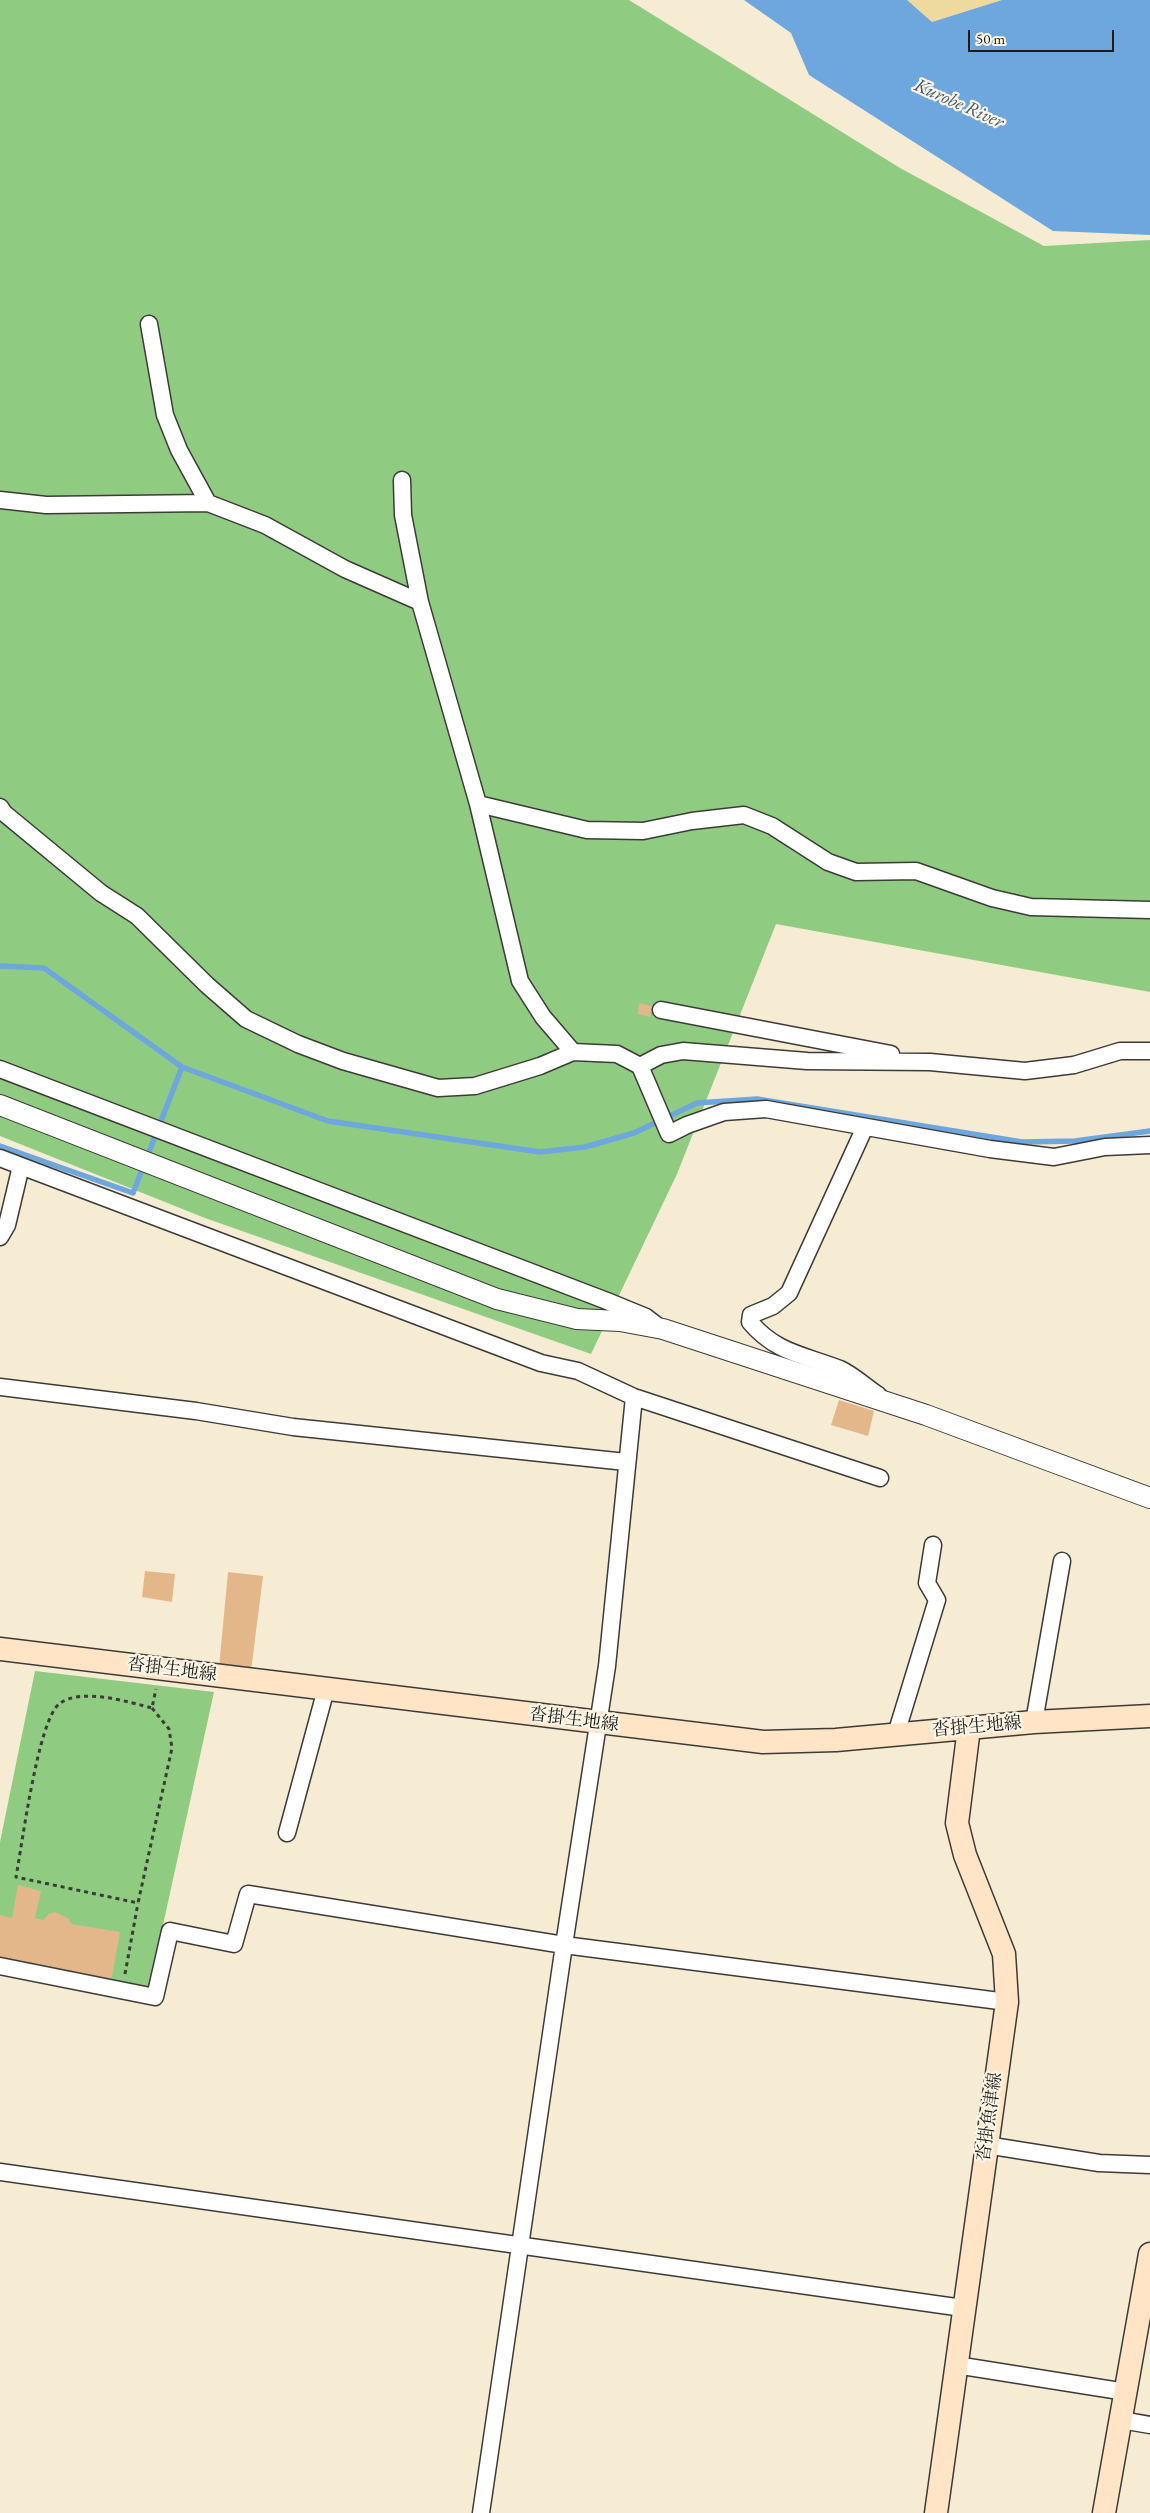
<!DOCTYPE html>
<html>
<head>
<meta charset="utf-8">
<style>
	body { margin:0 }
	#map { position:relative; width:1150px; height:2513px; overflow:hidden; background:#f6ebd3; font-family:"EB Garamond",serif }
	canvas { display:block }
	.scale { position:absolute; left:968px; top:30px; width:146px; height:22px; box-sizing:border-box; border:2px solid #1c1c1c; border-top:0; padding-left:6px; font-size:15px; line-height:18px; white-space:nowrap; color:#1c1c1c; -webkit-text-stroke:4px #fcf5e5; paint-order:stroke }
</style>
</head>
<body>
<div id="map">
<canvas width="1150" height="2513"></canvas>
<div class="scale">50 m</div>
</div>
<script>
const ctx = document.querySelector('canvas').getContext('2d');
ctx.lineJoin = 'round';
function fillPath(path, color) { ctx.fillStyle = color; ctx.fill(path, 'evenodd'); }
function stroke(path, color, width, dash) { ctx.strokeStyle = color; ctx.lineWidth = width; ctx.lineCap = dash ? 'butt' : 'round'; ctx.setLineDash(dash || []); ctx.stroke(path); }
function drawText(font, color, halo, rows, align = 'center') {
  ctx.font = font + ' "EB Garamond","Noto Serif JP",serif'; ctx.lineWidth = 4.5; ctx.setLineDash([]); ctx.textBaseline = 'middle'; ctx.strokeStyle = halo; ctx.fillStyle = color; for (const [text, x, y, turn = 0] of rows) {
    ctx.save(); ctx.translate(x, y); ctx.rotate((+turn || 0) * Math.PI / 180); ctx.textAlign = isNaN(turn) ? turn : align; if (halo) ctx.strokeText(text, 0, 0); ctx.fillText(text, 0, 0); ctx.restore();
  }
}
fillPath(new Path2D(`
	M 0,0 L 629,0 L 900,168 L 1044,246 L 1150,240 L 1150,992 L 776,924 L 677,1174 L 591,1354 L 205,1218 L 0,1136 Z
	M 35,1671 L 214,1692 L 149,1989 L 0,1960 L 0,1842 Z`), '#8fcc81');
fillPath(new Path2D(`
	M 907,0 L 1002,0 L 932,22 Z`), '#eeda9e');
fillPath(new Path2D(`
	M 744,0 L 907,0 L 932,22 L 1002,0 L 1150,0 L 1150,235 L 1053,231 L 809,75 L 791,33 Z`), '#6ea7dd');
stroke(new Path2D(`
	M 0,966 L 44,968 L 182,1067 L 328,1121 L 540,1152 L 585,1147 L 634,1133 L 697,1103 L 757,1099 L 1022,1142 L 1075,1141 L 1150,1131
	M 0,1146 L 133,1193 L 182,1067`), '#6ea7dd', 5.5);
fillPath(new Path2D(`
	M 639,1003 L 652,1006 L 650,1017 L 638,1014 Z
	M 839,1400 L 874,1411 L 868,1436 L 831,1425 Z
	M 145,1571 L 175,1574 L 172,1602 L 142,1597 Z
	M 228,1572 L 263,1576 L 251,1671 L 219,1667 Z
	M 18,1885 L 41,1891 L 35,1918 L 43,1920 L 49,1914 L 55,1912 L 68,1918 L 71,1924 L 120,1932 L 111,1982 L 0,1960 L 0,1915 L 12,1918 Z`), '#e4b78b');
const minor = new Path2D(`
	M 149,324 L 165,415 L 179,450 L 208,503 L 265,525 L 345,569 L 420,602
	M 402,480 L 403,515 L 420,602 L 478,804
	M 0,500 L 46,505 L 208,503
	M 0,807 L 4,813 L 101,893 L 137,916 L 207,985 L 246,1019 L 298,1044 L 343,1061 L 438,1088 L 475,1086 L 540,1066 L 573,1052 L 617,1054 L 640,1066 L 669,1134 L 687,1125 L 724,1112 L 766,1109 L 990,1149 L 1054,1157 L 1105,1147 L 1150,1145
	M 661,1010 L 891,1054
	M 573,1052 L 543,1017 L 520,981 L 478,804 L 587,830 L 643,831 L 692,821 L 744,815 L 772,826 L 828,862 L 856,872 L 916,871 L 992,898 L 1031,907 L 1150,910
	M 640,1066 L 661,1055 L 683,1051 L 807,1061 L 930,1062 L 1025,1071 L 1074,1065 L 1120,1051 L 1150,1051
	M 0,1069 L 607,1301 L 646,1317 L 659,1327
	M 865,1127 L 789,1293 L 773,1306 L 751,1315 L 750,1322 C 776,1353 804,1355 840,1369 C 853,1375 866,1387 878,1395
	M 0,1158 L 21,1166
	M 0,1237 L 7,1225 L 21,1166 L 541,1363 L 578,1371 L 634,1397 L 880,1478
	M 0,1387 L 196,1411 L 293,1427 L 626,1462
	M 634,1397 L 607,1666 L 564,1945 L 1007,2002
	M 1034,1722 L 1062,1561
	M 896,1734 L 937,1600 L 927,1583 L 933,1545
	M 287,1833 L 326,1689
	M 0,1966 L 155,1997 L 170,1931 L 234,1944 L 248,1894 L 564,1945 L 481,2513
	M 986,2145 L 1099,2163 L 1150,2165
	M 0,2172 L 963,2308
	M 956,2365 L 1126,2392
	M 1121,2420 L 1150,2425`);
const tertiary = new Path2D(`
	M 0,1105 L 497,1299 L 577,1319 L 620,1321 L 663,1329 L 926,1415 L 1150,1498`);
const secondary = new Path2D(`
	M 0,1649 L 763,1742 L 836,1740 L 1034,1722 L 1150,1716
	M 936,2513 L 1007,2002 L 1004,1954 L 965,1855 L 957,1823 L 969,1728
	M 1104,2513 L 1150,2254`);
stroke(minor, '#3d3b37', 19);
stroke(tertiary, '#3d3b37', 22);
stroke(secondary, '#3d3b37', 25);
stroke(new Path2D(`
	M 152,1708 L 169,1729 L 172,1748 L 138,1903 L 16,1877 C 22,1845 38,1721 59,1704 C 80,1687 129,1702 152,1708 L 156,1689
	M 125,1974 L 138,1903`), '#3d3b37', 3, [4, 4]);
stroke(minor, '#fff', 16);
stroke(tertiary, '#fff', 20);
stroke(secondary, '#ffe4c6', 22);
drawText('18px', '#1c1c1c', '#fcf5e5', [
	["沓掛生地線",172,1670,7],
	["沓掛生地線",574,1720,7],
	["沓掛生地線",977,1727,-5],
	["沓掛魚津線",990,2117,-82]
]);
drawText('italic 19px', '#415b73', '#fcf5e5', [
	["Kurobe River",959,104,24]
]);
</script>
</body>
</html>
